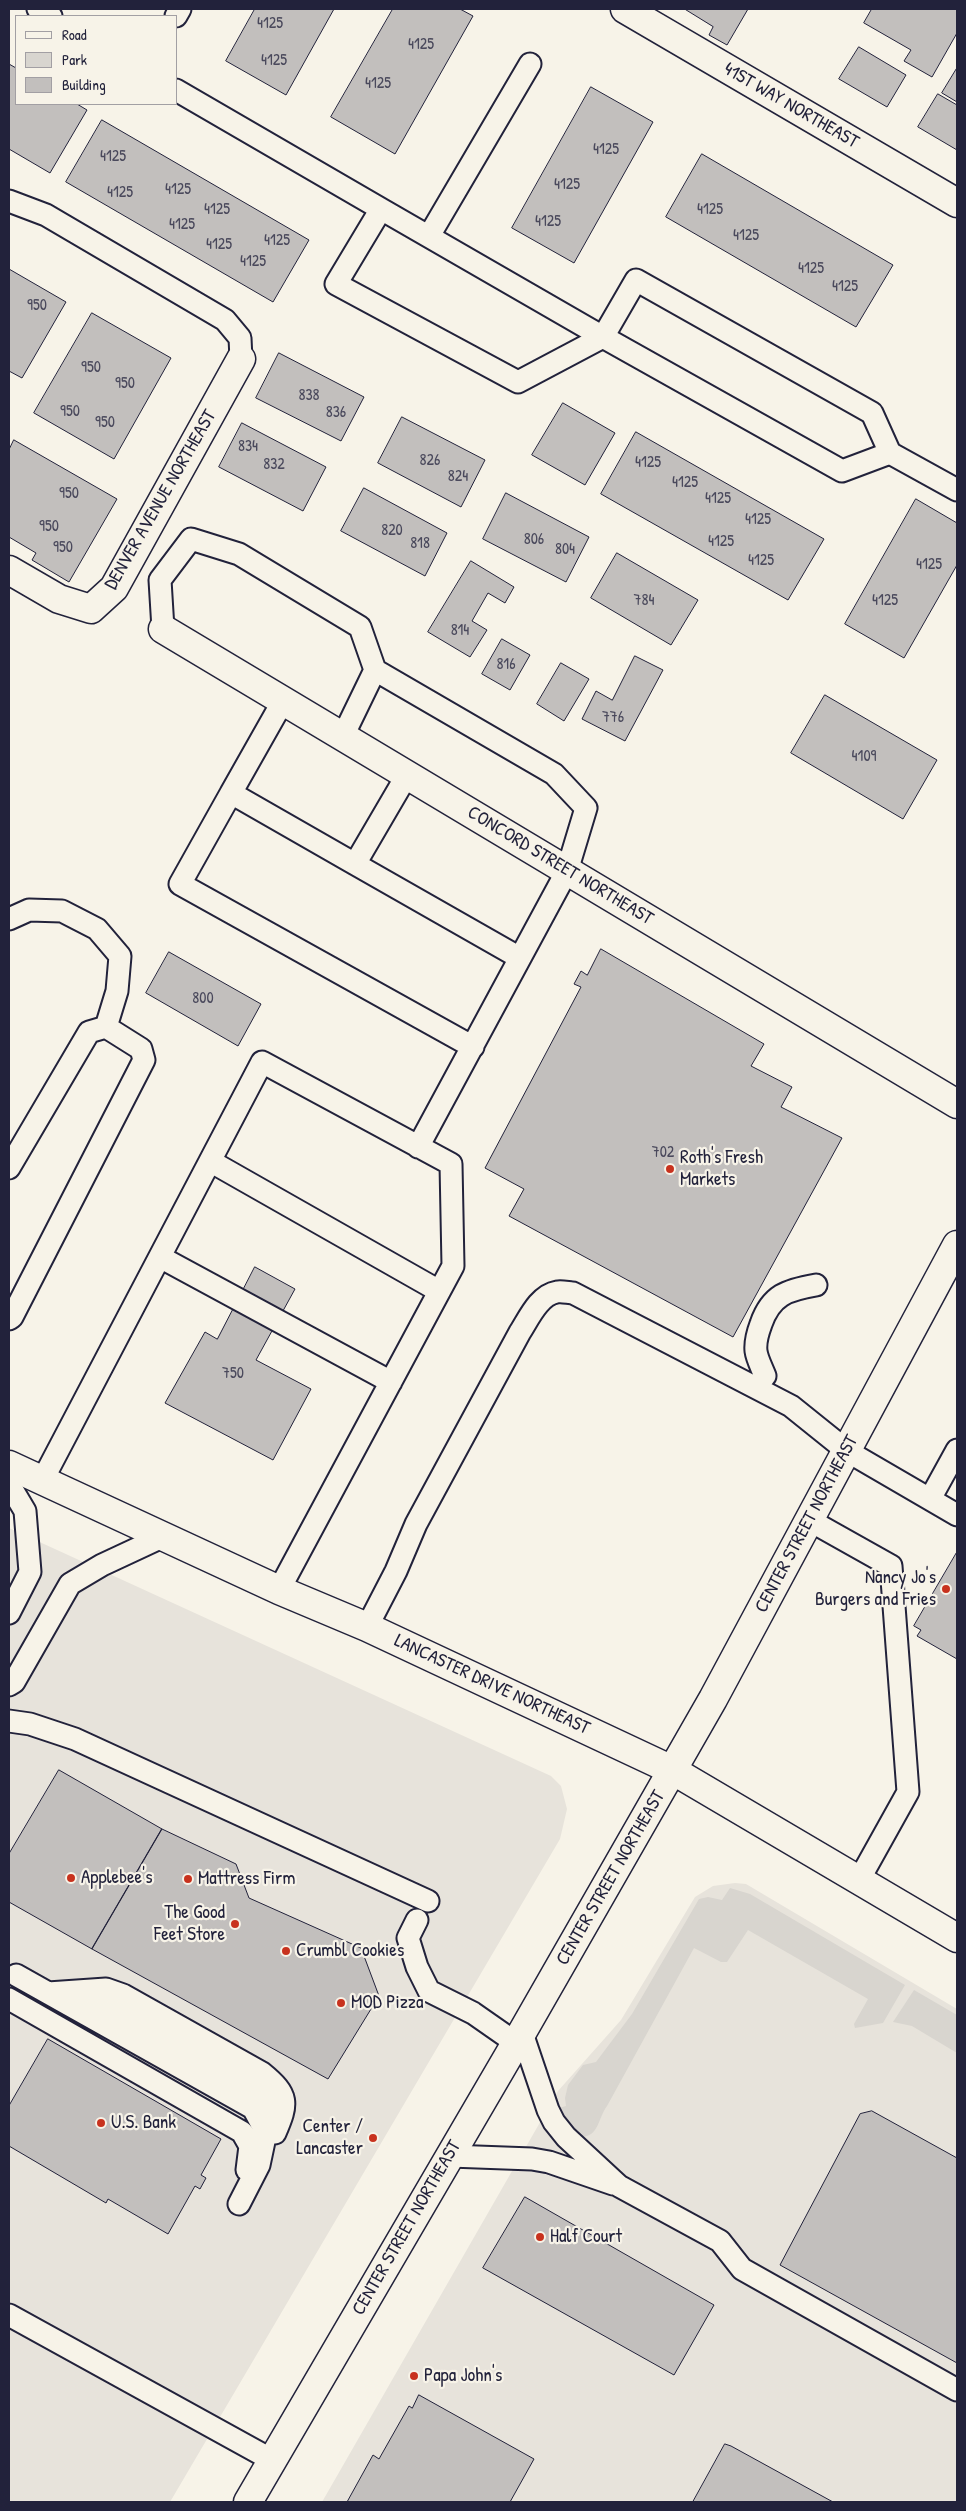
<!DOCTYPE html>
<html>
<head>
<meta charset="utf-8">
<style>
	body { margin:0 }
	#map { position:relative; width:966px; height:2511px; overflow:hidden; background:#f7f3e8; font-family:"Patrick Hand",sans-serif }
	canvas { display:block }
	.frame { position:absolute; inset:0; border:10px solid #22223b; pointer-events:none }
	.legend { position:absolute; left:15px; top:15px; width:162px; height:90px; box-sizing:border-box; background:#f7f3e8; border:1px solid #a29fa3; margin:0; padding:6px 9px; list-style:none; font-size:15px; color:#22223b }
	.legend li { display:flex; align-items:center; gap:10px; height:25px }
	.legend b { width:25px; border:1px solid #a29fa3 }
</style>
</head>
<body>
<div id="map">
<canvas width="966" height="2511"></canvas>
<div class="frame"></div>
<ul class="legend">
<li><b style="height:6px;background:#f7f3e8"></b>Road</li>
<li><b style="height:14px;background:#d8d5cf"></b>Park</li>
<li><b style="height:14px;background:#c2bfbd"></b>Building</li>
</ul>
</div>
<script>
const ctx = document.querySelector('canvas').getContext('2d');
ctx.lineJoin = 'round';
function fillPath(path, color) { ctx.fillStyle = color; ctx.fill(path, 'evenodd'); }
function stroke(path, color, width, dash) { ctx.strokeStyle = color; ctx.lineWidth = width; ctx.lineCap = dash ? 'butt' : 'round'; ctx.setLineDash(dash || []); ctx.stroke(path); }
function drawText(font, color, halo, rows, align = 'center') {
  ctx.font = font + ' "Patrick Hand",sans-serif'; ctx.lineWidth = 4.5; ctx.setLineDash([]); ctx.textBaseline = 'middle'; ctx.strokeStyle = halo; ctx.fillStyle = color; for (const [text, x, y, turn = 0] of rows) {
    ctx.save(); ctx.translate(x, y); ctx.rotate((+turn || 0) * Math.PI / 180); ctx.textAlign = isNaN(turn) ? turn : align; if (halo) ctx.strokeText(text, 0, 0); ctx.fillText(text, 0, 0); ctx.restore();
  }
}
fillPath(new Path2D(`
	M 9,1528 L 551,1776 L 561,1786 L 567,1809 L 560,1839 L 170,2502 L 9,2502 Z
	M 735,1883 L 746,1884 L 957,2009 L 957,2502 L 322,2502 L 558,2091 L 621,2020 L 695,1897 L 713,1886 Z`), '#e7e3db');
fillPath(new Path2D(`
	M 730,1888 L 750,1894 L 905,1985 L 883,2023 L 855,2028 L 854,2024 L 868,1999 L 748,1930 L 727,1962 L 721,1962 L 694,1948 L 607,2106 C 598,2118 599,2136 582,2137 L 566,2124 L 559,2108 L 566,2106 L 565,2098 L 568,2085 L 583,2065 L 596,2062 L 632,2014 L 699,1899 L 708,1897 L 722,1900 Z
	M 914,1990 L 957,2015 L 957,2053 L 912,2026 L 893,2022 Z`), '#d8d5cf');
const building = new Path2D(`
	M 255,9 L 334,9 L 286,95 L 226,61 Z
	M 393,9 L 460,9 L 473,16 L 395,154 L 331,117 Z
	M 685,9 L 748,9 L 727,45 L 709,35 L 713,27 Z
	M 872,9 L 957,9 L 957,33 L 932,77 L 904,61 L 911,50 L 864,23 Z
	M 859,47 L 906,75 L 887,107 L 839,79 Z
	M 9,64 L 16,68 L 16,104 L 77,104 L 87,110 L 50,173 L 9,149 Z
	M 957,68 L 957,102 L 942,93 Z
	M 591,87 L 653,122 L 574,263 L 512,228 Z
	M 938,94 L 957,105 L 957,150 L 918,127 Z
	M 102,120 L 309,240 L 273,302 L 66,182 Z
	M 702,154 L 893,265 L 856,327 L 666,217 Z
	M 9,269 L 66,302 L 22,378 L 9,371 Z
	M 92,313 L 171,358 L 114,459 L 34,413 Z
	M 279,353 L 364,397 L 341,441 L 256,398 Z
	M 563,403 L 615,433 L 585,485 L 532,455 Z
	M 402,417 L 485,460 L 461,507 L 378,463 Z
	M 242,423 L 326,467 L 303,511 L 219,467 Z
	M 636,432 L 824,539 L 788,600 L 601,494 Z
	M 14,440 L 117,499 L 69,582 L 32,560 L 36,553 L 9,537 L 9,450 Z
	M 364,488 L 447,533 L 425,576 L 341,531 Z
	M 506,493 L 589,537 L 566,582 L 483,539 Z
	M 916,499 L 957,523 L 957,565 L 904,658 L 845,624 Z
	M 617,553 L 698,600 L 671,645 L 591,598 Z
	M 471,561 L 514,587 L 505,603 L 488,593 L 472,621 L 487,630 L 470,657 L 428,632 Z
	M 502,639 L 530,655 L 510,690 L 482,674 Z
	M 635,656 L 663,670 L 625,741 L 582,719 L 596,691 L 612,700 Z
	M 561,663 L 589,679 L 564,721 L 537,704 Z
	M 825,695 L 937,760 L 903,819 L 791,753 Z
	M 601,949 L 764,1044 L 751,1066 L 792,1087 L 781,1107 L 842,1138 L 733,1337 L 509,1216 L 524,1189 L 485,1168 L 581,987 L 574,984 L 581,971 L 587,975 Z
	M 169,952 L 261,1004 L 238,1046 L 146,993 Z
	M 255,1267 L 295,1289 L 256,1360 L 311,1389 L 273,1460 L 165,1403 L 205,1332 L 217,1339 Z
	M 957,1552 L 957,1659 L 917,1636 L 921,1630 L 914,1626 Z
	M 59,1770 L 162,1829 L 92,1949 L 9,1902 L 9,1854 Z
	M 162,1829 L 236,1864 L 249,1898 L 361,1948 L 379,1996 L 328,2079 L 92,1949 Z
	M 48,2039 L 221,2139 L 201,2175 L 206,2178 L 200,2189 L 195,2186 L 168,2234 L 108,2199 L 106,2203 L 9,2146 L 9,2106 Z
	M 872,2111 L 957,2158 L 957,2363 L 780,2265 L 860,2114 Z
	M 525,2197 L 714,2305 L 674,2375 L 483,2268 Z
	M 419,2395 L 534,2459 L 510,2502 L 347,2502 L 373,2455 L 379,2459 L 409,2406 L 412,2408 Z
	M 725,2444 L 731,2446 L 833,2502 L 693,2502 Z`);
fillPath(building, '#c2bfbd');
stroke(building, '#22223b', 1);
const lane = new Path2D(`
	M 38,9 L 51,16
	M 176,16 L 180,9
	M 176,90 L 381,209
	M 9,201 L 46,215 L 225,320 L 240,338 L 241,359
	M 381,209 L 603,337 L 518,382 L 336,284 Z
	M 429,236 L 530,64
	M 890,453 L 842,471 L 603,337 L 636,280 L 872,413 L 890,453 L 957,490
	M 163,629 L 160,580 L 191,539 L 239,554 L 360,627 L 375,670 L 554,774 L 586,808 L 567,871 L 418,1147
	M 283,701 L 231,793 L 355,864
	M 343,736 L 375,670
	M 407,775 L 355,864 L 520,958
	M 231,793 L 180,884 L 473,1047
	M 9,919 L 29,910 L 62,911 L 97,929 L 120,956 L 117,991 L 106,1027
	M 210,1161 L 439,1291
	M 9,1168 L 89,1032 L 106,1027 L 141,1049 L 144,1060 L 12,1317 L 9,1319
	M 160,1257 L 391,1382
	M 765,1376 C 762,1368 757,1359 756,1351 C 755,1342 758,1332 761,1324 C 771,1295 787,1290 816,1285
	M 42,1481 L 262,1062 L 451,1164 L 453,1266 L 279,1590
	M 9,1484 L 25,1511 L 30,1572 L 9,1613
	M 930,1499 L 957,1450
	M 809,1520 L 891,1566 L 908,1792 L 859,1880
	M 367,1627 L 396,1571 L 416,1524 L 520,1332 C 529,1318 539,1295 557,1292 C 562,1291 569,1293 573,1293 L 791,1406 L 847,1451 L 957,1515
	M 9,1685 L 14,1682 L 70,1584 L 102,1565 L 162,1537
	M 9,1721 L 30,1724 L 75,1739 L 428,1901
	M 417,1920 L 408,1938 L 417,1967 L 429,1991 L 473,2013 L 516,2043
	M 16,1975 L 253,2108 L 266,2132 L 259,2165 L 239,2204
	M 48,1993 L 106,1989 L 123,1995 L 262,2073 C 289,2095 288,2103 275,2133
	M 9,1999 L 242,2132 L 250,2146 L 247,2170
	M 74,2003 L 113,2009 L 246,2082 L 267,2098 L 275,2115 L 275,2131
	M 522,2033 L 548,2110 L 554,2122 L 566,2137 L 619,2186 L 720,2241 L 742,2269 L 957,2390
	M 450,2156 L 532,2159 L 549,2162 L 613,2184
	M 9,2315 L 272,2460`);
const street = new Path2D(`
	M 625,9 L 957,203
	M 9,570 L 59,599 L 91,609 L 114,588 L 241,359
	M 163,629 L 957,1104`);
const secondary = new Path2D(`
	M 248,2502 L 516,2043 L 713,1699 L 957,1245`);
const primary = new Path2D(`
	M 9,1465 L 279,1590 L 367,1627 L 672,1770 L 957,1938`);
stroke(lane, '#22223b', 25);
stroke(street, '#22223b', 31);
stroke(secondary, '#22223b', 31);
stroke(primary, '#22223b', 31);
stroke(lane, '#f7f3e8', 21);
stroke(street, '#f7f3e8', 28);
stroke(secondary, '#f7f3e8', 28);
stroke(primary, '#f7f3e8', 28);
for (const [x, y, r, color] of [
	[670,1169,5,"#c8321e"],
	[946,1589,5,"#c8321e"],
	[71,1878,5,"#c8321e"],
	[188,1879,5,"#c8321e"],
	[235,1924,5,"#c8321e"],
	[286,1951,5,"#c8321e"],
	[341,2003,5,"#c8321e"],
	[101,2123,5,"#c8321e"],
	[373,2138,5,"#c8321e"],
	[540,2237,5,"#c8321e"],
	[414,2376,5,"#c8321e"]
]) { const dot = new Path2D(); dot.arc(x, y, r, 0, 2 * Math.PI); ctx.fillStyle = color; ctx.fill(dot); stroke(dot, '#f7f3e8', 2); }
drawText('16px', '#4a495c', null, [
	["4125",270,24],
	["4125",421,45],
	["4125",274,61],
	["4125",378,84],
	["4125",606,150],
	["4125",113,157],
	["4125",567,185],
	["4125",178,190],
	["4125",120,193],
	["4125",217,210],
	["4125",710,210],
	["4125",548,222],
	["4125",182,225],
	["4125",746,236],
	["4125",277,241],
	["4125",219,245],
	["4125",253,262],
	["4125",811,269],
	["4125",845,287],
	["950",37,306],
	["950",91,368],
	["950",125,384],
	["838",309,396],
	["950",70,412],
	["836",336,413],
	["950",105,423],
	["834",248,447],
	["826",430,461],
	["4125",648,463],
	["832",274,465],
	["824",458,477],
	["4125",685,483],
	["950",69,494],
	["4125",718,499],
	["4125",758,520],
	["950",49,527],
	["820",392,531],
	["806",534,540],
	["4125",721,542],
	["818",420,544],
	["950",63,548],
	["804",565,550],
	["4125",761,561],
	["4125",929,565],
	["784",644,601],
	["4125",885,601],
	["814",460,631],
	["816",506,665],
	["776",613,718],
	["4109",864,757],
	["800",203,999],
	["702",663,1153],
	["750",233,1374]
]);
drawText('19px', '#22223b', '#f7f3e8', [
	["41ST WAY NORTHEAST",791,106,30],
	["DENVER AVENUE NORTHEAST",161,500,-60],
	["CONCORD STREET NORTHEAST",560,866,31],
	["CENTER STREET NORTHEAST",807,1524,-62],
	["LANCASTER DRIVE NORTHEAST",492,1685,25],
	["CENTER STREET NORTHEAST",611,1878,-60],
	["CENTER STREET NORTHEAST",407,2228,-60]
]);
drawText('19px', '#22223b', '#f7f3e8', [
	["Roth's Fresh",680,1158],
	["Markets",680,1180],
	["Nancy Jo's",936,1578,"right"],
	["Burgers and Fries",936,1600,"right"],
	["Applebee's",81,1878],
	["Mattress Firm",198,1879],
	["The Good",225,1913,"right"],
	["Feet Store",225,1935,"right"],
	["Crumbl Cookies",296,1951],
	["MOD Pizza",351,2003],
	["U.S. Bank",111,2123],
	["Center /",363,2127,"right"],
	["Lancaster",363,2149,"right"],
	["Half Court",550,2237],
	["Papa John's",424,2376]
], 'left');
</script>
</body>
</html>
